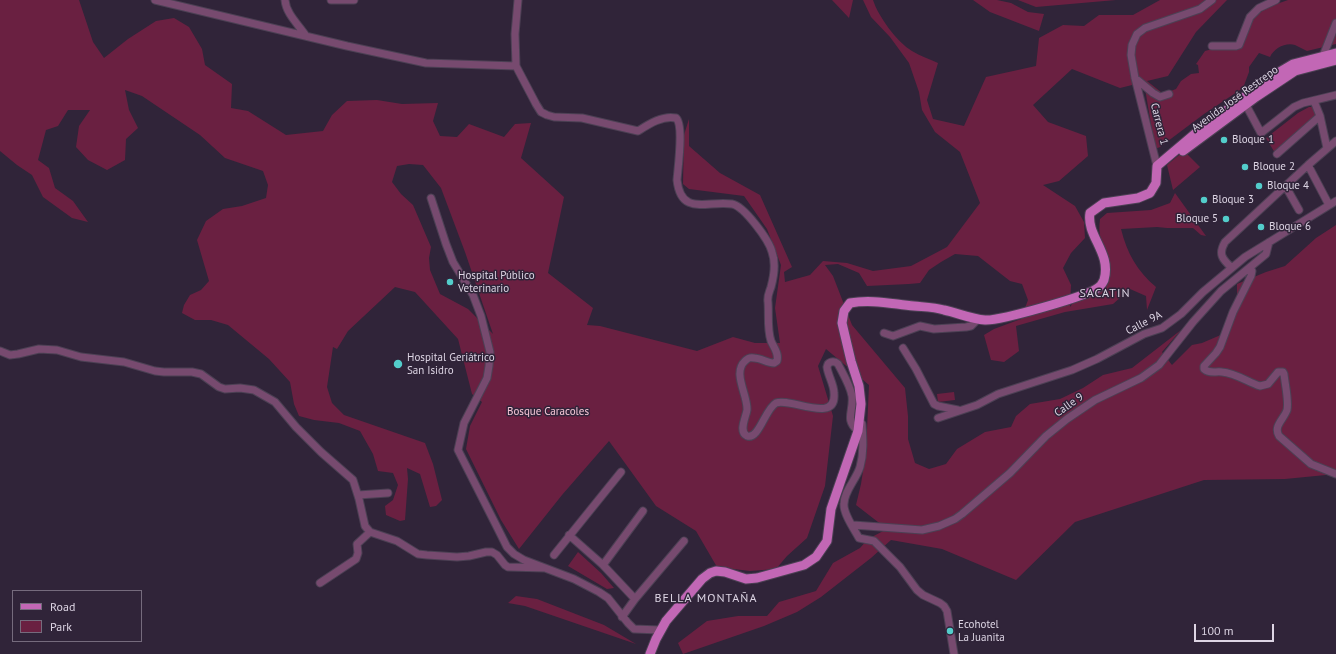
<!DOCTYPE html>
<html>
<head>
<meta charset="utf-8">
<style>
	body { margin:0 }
	#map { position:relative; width:1336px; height:654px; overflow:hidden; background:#302439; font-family:"PT Sans",sans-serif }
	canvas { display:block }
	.legend { position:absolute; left:12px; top:590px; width:130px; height:52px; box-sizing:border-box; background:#302439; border:1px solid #756b7d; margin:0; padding:5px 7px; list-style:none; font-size:12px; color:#ddd5e4 }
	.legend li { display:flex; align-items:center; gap:8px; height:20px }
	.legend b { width:20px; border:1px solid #756b7d }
	.scale { position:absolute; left:1194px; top:624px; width:80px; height:18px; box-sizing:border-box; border:2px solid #ddd5e4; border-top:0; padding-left:5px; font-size:12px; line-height:14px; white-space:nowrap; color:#ddd5e4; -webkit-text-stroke:3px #302439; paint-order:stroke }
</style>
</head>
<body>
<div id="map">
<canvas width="1336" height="654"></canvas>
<ul class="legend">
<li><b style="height:5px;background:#c267b5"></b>Road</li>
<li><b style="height:11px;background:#6a2041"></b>Park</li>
</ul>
<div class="scale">100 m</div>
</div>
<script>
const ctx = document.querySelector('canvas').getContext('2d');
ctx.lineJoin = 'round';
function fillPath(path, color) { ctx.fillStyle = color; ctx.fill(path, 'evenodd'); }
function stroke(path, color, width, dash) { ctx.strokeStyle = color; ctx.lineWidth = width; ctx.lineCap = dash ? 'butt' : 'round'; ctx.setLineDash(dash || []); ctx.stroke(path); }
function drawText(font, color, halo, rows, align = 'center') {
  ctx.font = font + ' "PT Sans",sans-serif'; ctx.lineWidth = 3; ctx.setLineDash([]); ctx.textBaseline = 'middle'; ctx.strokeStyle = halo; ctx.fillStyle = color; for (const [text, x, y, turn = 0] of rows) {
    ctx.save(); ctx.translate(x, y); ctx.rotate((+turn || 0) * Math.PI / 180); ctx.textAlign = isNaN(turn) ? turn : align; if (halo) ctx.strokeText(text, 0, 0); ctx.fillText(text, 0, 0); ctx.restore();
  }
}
fillPath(new Path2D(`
	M 0,0 L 79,0 L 93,42 L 104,58 L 128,39 L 156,21 L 174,18 L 189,27 L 202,49 L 205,65 L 232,84 L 231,108 L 248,111 L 286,135 L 323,131 L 332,115 L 347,101 L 377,100 L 402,104 L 438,103 L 433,121 L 440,136 L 457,137 L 469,124 L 504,137 L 515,124 L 531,123 L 521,158 L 564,197 L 548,273 L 593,308 L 587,325 L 600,326 L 697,351 L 733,337 L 755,343 L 780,343 L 775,308 L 781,265 L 767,229 L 744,196 L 689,189 L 683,184 L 684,135 L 689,119 L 689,146 L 720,173 L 760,195 L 792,267 L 784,272 L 785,282 L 810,275 L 823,261 L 847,263 L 873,271 L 911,266 L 947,247 L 980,203 L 960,152 L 935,132 L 922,110 L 919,92 L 909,63 L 890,37 L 871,17 L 863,0 L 873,0 C 878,16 897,42 912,51 C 920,56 930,59 938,63 L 927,100 L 933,119 L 964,126 L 986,77 L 1036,66 L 1039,38 L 1063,25 L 1084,26 L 1099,15 L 1133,15 L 1160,0 L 1227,0 L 1196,32 L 1168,76 L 1147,81 L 1161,92 L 1168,92 L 1176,89 L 1181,81 L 1191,74 L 1199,73 L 1198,65 L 1196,64 L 1205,51 L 1212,49 L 1236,48 L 1253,17 L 1268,7 L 1288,0 L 1336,0 L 1336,44 L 1307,51 C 1303,49 1299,47 1295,45 C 1286,42 1274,48 1270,57 L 1259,53 L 1249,67 L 1249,72 L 1243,88 L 1204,114 L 1160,147 L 1155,149 L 1144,82 L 1120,88 L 1072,69 L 1033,105 L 1048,122 L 1086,136 L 1088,156 L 1059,181 L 1043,185 L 1075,206 L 1084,222 L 1085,238 L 1071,253 L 1063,268 L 1071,285 L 1070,307 C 1072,305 1072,303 1074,302 C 1082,295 1097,296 1105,288 C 1116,277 1104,253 1101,240 C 1099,233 1099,226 1100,219 L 1107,213 L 1151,210 L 1170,203 L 1175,193 L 1206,236 L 1201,235 L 1193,228 L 1167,228 L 1157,227 L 1121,229 C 1127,253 1137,271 1156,287 L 1147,310 L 1146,296 L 1130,289 L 1113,304 L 1065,312 L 1016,326 L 1019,351 L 1004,362 L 991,360 L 984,335 L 994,329 L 1021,319 L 1028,300 L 1022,284 L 1010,281 L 978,256 L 955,254 L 941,262 L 929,270 L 920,283 L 909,284 L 867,286 L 859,273 L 838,264 L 825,265 L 833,276 L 852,325 L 905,388 L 908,416 L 908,439 L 915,463 L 929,469 L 946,464 L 957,449 L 985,432 L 1011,427 L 1016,416 L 1030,404 L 1060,399 L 1083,388 L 1103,375 L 1132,368 L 1181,330 L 1162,352 L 1172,365 L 1192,345 L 1202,343 L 1223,334 L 1226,330 L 1226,318 L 1237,312 L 1237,284 L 1266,272 L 1285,266 L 1316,238 L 1336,225 L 1336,474 L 1285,479 L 1204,480 L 1075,522 L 1016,580 L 942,549 L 891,540 L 871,558 L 821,597 L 797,612 L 764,626 L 683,654 L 678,643 L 707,621 L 738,616 L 767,616 L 779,602 L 816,591 L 833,563 L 860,548 L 868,539 L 887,529 L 856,505 L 861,484 L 866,452 L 869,385 L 826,349 L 818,366 L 833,416 L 825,486 L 807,538 L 787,556 L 776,569 L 750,571 L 717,567 L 696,531 L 656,506 L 609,441 L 562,495 L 519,549 L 501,520 L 466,449 L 470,426 L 482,402 L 472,394 L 458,339 L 415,292 L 395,287 L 348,331 L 337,349 L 333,347 L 327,387 L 332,403 L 344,415 L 425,443 L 433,464 L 442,500 L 436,506 L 430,507 L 420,474 L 407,468 L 408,479 L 405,520 L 400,521 L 386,515 L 385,506 L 393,500 L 398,485 L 393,473 L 378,471 L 373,454 L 360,431 L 339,423 L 314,420 L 299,416 L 294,404 L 290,382 L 269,359 L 228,325 L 211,320 L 195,320 L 182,313 L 184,305 L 190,295 L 201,290 L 209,281 L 197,240 L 206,221 L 223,209 L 242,206 L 266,198 L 268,185 L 263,171 L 225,158 L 200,135 L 142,96 L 125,90 L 129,110 L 138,128 L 126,139 L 125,160 L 107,170 L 88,160 L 76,147 L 79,126 L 90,110 L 68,110 L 58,126 L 46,130 L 38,160 L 49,168 L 55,188 L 73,201 L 88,222 L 72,218 L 43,197 L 32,175 L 17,165 L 0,151 ZM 409,164 L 423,165 L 441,188 L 465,252 L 493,334 L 468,309 L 440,294 L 430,270 L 429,258 L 431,247 L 413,205 L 401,194 L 392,182 L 397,166 Z
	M 832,0 L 853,0 L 849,18 Z
	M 973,0 L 997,0 L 1011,3 L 1028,12 L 1044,14 L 1039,31 L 990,12 Z
	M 1018,0 L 1116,0 L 1036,7 Z
	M 1309,107 L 1313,107 L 1318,116 L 1275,153 L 1266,138 L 1298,113 Z
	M 1184,151 L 1200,167 L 1173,190 L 1167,165 Z
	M 954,392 L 955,400 L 938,402 L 937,394 Z
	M 578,552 L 601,573 L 614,588 L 607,589 L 568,566 Z
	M 516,596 L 537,599 L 604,625 L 636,644 L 525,606 L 508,603 Z`), '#6a2041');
const minor = new Path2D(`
	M 155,0 L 347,46 L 426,63 L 516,66
	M 285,0 C 286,14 299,25 306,36
	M 331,0 L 354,0
	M 518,0 L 515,34 L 516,66 L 536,104 L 541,112 L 547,115 L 554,117 L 582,118 L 638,131 C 649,124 663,115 676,118 C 684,125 678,167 677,180 C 681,217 708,200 732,204 C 744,206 769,240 772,252 C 776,263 774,276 771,287 C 769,293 767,296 768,302 C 769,315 767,329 771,341 C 774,348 779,353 777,361 L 774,363 C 767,363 761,358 754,358 C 750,357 748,358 745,361 C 732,373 748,395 747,410 C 746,417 738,432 747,436 C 759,440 765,409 776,403 C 790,397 837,425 834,393 C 834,384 828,376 827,367 L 828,364 C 831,361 835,361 838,364 C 843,374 850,385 852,396 C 854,412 844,419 858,431
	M 1212,46 L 1236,46 L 1239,45 L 1250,17 L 1259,8 L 1276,0
	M 1323,56 L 1336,23
	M 1135,78 L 1153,93 L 1160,97 L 1169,94
	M 1314,101 L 1320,116 L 1327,148
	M 1246,105 L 1261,133 L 1294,107 L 1303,103 L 1336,95
	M 1277,154 L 1320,116
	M 1308,165 L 1329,205
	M 1157,166 L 1135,78 L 1131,55 L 1132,45 L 1137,34 L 1145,28 L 1200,9 L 1212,0
	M 1286,187 L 1299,210
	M 431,198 L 446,244 L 453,262 L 473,295 L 481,316 L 490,352 L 489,366 L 487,378 L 464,423 L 458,450 L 497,527 L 507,547 L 514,554 L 524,560 L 574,579 L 599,592 L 608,598 L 628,623 L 634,629 L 660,630
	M 1232,268 C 1222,259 1218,254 1225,242 L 1308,165 L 1336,141
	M 1250,268 L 1252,271 L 1251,276 L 1233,312 L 1220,347 L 1216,353 L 1204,366 L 1204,369 C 1209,374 1216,371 1222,372 C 1235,373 1248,382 1260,386 L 1268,384 L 1278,372 L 1283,372 L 1284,374 C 1285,384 1289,401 1287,410 C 1284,419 1273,426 1279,436 L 1311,464 L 1336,474
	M 884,333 L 893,336 L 920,326 L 934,329 L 966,327 L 971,326 L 978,319
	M 903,348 L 916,369 L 934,404 L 938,406 L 958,410
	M 0,351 L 10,355 L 18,354 L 39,349 L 57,350 L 81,357 L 124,362 L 155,371 L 164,372 L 192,372 L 201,374 L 219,387 L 225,389 L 240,388 L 254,390 L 275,402 L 296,427 L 321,452 L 353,480 L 359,499 L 365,526 L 370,532 L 397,541 L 418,554 L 427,555 L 457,557 L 469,556 L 486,552 L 492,552 L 497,555 L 505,565 L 508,567 L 545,568
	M 938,418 L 977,405 L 998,394 L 1072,370 L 1097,359 L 1144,334 L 1162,328 L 1181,314 L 1203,292 L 1245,257 L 1336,201
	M 862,424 C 863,439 864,453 860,467 C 856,480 844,491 844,504 C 843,513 854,529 859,538 L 874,541 L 900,567 L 917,590 L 923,595 L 940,603 L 944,606 L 947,611 L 954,654
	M 358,495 L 388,493
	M 853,525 L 922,530 L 939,526 L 955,519 L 962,514 L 1010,473 L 1046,436 L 1067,419 L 1095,400 L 1141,378 L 1159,365 L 1193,322 L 1221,291 L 1266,254 L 1269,242
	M 569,535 L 603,565 L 635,599
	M 554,555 L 621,472
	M 603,565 L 643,511
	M 320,583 L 356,559 L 358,553 L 357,544 L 370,532
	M 622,617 L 635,599 L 684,541`);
const major = new Path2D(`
	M 1183,151 L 1256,97 L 1295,71 L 1336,60
	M 650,654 L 656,639 L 666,621 L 702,579 L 710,573 L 716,571 L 725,572 L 746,579 L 757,578 L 804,565 L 816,557 L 827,541 L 831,509 L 858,431 L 861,404 L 859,386 L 851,361 L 842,323 L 844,311 L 850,303 C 872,299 892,304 914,306 C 924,307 934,307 944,310 C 958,313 971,319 985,320 C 999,321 1089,296 1099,287 C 1101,286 1103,282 1104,280 C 1112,253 1086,236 1090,213 L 1104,203 L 1138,198 L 1150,193 L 1156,183 L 1157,166 L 1196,133 L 1271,77 L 1293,64 L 1336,53`);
stroke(minor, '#4c4054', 9);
stroke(major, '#4c4054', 11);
stroke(minor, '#774a6f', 7);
stroke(major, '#c267b5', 9);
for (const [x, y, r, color] of [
	[1224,140,4,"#53cdcb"],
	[1245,167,4,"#53cdcb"],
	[1259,186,4,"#53cdcb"],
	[1204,200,4,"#53cdcb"],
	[1226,219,4,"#53cdcb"],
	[1261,227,4,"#53cdcb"],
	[450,282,4,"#53cdcb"],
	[398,364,5,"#53cdcb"],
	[950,631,4,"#53cdcb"]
]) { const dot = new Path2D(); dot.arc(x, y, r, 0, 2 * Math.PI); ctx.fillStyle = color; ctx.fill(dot); stroke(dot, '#302439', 1.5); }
drawText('11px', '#ddd5e4', '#302439', [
	["Avenida José Restrepo",1235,99,-36],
	["Carrera 1",1159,124,76],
	["Calle 9A",1144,323,-27],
	["Calle 9",1069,405,-35]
]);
drawText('11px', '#ddd5e4', '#302439', [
	["Bloque 1",1232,140],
	["Bloque 2",1253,167],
	["Bloque 4",1267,186],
	["Bloque 3",1212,200],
	["Bloque 5",1218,219,"right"],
	["Bloque 6",1269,227],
	["Hospital Público",458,276],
	["Veterinario",458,289],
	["Hospital Geriátrico",407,358],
	["San Isidro",407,371],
	["Ecohotel",958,625],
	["La Juanita",958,638]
], 'left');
drawText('11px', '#f7c6d7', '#302439', [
	["Bosque Caracoles",548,412]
]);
ctx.letterSpacing = '1px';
drawText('12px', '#ddd5e4', '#302439', [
	["SACATIN",1105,294],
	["BELLA MONTAÑA",706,599]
]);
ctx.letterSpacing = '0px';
</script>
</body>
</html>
